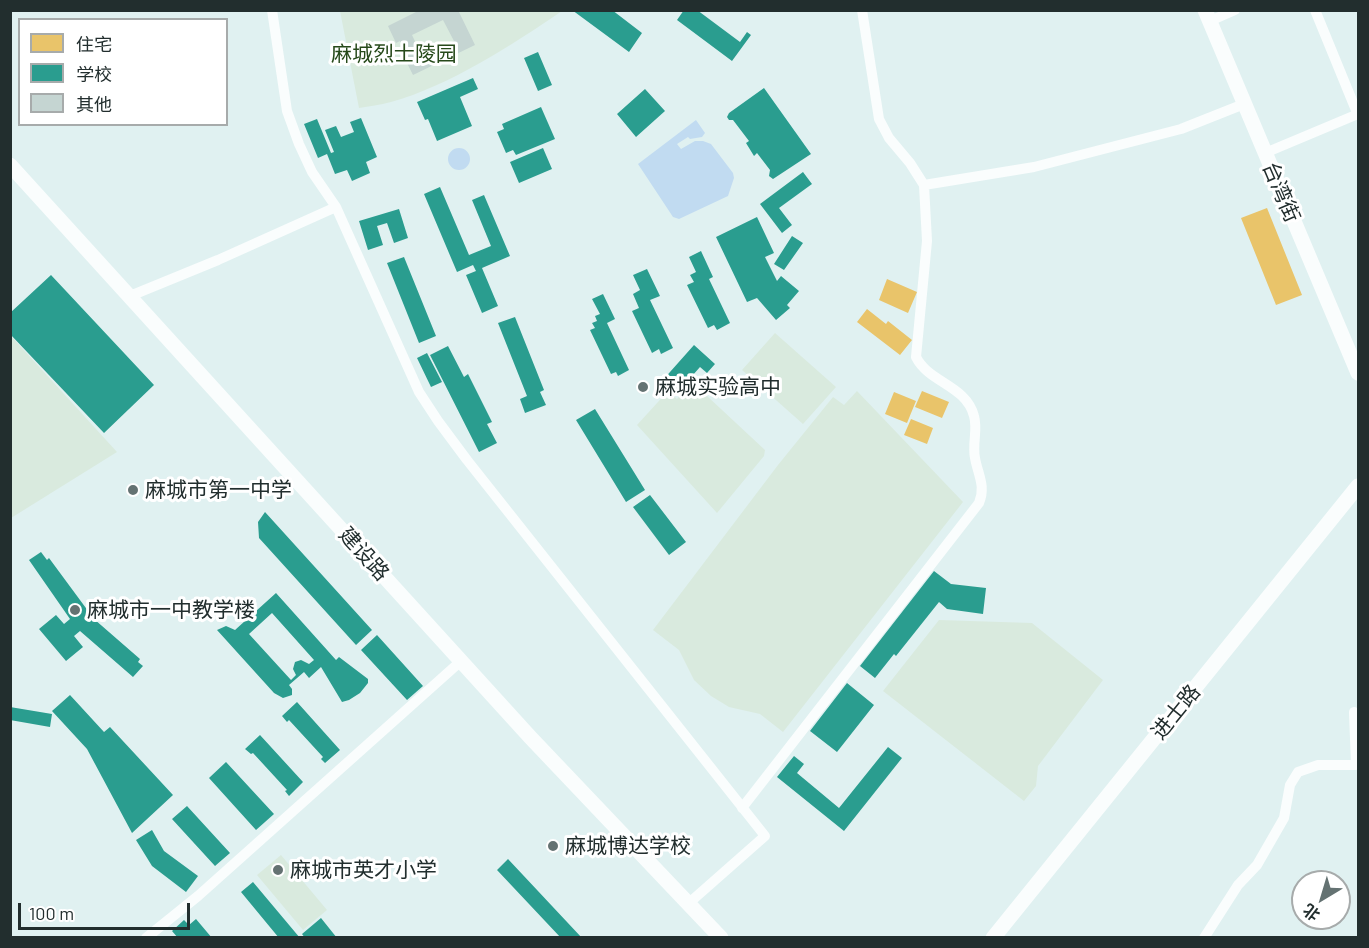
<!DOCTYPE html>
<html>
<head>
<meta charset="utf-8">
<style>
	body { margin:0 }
	#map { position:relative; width:1369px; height:948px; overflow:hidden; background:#e0f1f1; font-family:Barlow,"Noto Sans SC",sans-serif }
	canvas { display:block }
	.frame { position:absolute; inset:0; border:12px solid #222e2e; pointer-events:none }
	.legend { position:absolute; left:18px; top:18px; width:210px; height:108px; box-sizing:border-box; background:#fff; border:2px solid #a7abab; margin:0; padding:8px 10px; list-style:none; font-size:18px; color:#222e2e }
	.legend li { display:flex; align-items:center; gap:12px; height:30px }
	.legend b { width:30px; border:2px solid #a7abab }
	.north { position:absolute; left:1291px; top:870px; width:60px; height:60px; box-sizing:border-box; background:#fff; border:2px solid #a7abab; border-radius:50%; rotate:218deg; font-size:16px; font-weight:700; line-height:24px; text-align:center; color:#222e2e }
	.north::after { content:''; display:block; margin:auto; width:21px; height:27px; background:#647272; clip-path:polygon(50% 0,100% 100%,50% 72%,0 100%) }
	.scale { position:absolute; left:18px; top:903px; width:172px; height:27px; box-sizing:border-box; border:3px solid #222e2e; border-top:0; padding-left:8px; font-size:18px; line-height:21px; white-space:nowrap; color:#222e2e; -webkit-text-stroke:4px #fff; paint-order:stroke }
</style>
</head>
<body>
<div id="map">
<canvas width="1369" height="948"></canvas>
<div class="frame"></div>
<ul class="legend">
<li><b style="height:16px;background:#e9c46a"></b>住宅</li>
<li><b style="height:16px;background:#2a9d8f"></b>学校</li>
<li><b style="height:16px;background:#c5d5d2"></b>其他</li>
</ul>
<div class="north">北</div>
<div class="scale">100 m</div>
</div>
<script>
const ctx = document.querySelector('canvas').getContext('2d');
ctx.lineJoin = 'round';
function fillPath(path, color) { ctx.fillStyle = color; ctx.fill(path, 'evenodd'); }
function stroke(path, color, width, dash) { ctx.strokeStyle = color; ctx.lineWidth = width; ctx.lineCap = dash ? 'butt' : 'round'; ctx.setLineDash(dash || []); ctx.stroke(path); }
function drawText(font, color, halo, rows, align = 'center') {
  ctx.font = font + ' Barlow,"Noto Sans SC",sans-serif'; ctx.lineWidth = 6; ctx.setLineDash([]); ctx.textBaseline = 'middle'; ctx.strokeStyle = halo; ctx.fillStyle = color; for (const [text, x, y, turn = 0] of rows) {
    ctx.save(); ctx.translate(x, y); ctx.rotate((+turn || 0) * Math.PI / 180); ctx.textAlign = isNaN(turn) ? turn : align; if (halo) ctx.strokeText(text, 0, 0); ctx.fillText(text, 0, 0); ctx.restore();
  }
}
fillPath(new Path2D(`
	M 340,11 L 562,11 C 512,45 449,86 391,102 C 380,105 369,106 359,108 Z
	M 775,333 L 836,387 L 803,424 L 742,370 Z
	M 11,336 L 117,452 L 11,518 Z
	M 692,382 L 765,450 L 764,456 L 717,513 L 637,425 L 668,391 L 677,399 Z
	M 857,391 L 963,502 L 783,732 L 760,714 L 729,707 L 711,696 L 694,680 L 679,650 L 653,630 L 778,465 L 833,397 L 844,405 Z
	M 939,620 L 1032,623 L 1103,680 L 1038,766 L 1036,786 L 1024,801 L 883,691 Z
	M 281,855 L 327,910 L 303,930 L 257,875 Z`), '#d9eade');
fillPath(new Path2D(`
	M 696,120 L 705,133 L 702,137 L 690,139 L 688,137 L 677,144 L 681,149 L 695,141 L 703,141 L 711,144 L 733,173 L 734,178 L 728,196 L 679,219 L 673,217 L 638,164 Z
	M448 159a11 11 0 1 1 22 0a11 11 0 1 1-22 0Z`), '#c1dbf1');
fillPath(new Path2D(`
	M 1267,208 L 1302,295 L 1276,305 L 1241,218 Z
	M 887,279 L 917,292 L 908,313 L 879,300 Z
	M 867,309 L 886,324 L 888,321 L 912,340 L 900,355 L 857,322 Z
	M 922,391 L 949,402 L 942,418 L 915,407 Z
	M 894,392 L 916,401 L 907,423 L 885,414 Z
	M 911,419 L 933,428 L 927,444 L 904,435 Z`), '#e9c46a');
fillPath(new Path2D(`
	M 572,10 L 612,10 L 642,33 L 629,52 Z
	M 684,10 L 697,10 L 740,42 L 747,32 L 751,35 L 732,61 L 677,20 Z
	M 538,52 L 552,85 L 538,91 L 524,58 Z
	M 473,78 L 478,89 L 460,97 L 472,126 L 437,141 L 428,119 L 425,120 L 417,102 Z
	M 764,88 L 811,154 L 773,179 L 769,176 L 770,170 L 757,153 L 754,156 L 746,143 L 749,141 L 733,120 L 729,120 L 727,117 L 729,113 Z
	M 645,89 L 665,111 L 636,137 L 617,114 Z
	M 541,107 L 555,139 L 516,155 L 513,150 L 506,153 L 497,132 L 504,129 L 502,124 Z
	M 361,118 L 377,157 L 366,162 L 370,173 L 352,181 L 347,170 L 335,174 L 327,154 L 318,158 L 304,124 L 317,119 L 331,153 L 334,152 L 325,130 L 336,126 L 341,137 L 354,132 L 350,122 Z
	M 543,148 L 552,169 L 519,183 L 510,162 Z
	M 803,172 L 812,184 L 779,208 L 792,225 L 782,233 L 760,204 Z
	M 440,187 L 469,255 L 491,246 L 472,200 L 484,195 L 510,256 L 482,268 L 498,306 L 482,313 L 466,275 L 476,271 L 473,265 L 457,272 L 424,194 Z
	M 399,209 L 408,238 L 394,243 L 387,223 L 377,226 L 383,245 L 368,250 L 359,221 Z
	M 757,217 L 774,253 L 765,257 L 777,281 L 781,276 L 799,291 L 787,305 L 790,308 L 776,320 L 757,298 L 747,302 L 716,237 Z
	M 792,236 L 803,243 L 784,270 L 774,264 Z
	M 701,251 L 713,277 L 709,279 L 730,323 L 717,330 L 714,325 L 708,328 L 687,285 L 694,282 L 690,275 L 696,272 L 689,257 Z
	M 404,257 L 436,336 L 419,343 L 387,263 Z
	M 647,269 L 660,296 L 650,300 L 673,348 L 661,354 L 659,349 L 652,353 L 632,311 L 639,308 L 633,294 L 640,290 L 633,275 Z
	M 51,275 L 154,385 L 104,433 L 10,334 L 10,313 Z
	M 603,294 L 615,319 L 607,323 L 629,370 L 618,376 L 616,372 L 611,374 L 590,330 L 595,328 L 592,323 L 597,321 L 595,316 L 600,314 L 592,299 Z
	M 515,317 L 544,390 L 540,392 L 546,405 L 525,413 L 520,399 L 527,396 L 498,323 Z
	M 694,345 L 715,364 L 707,373 L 700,367 L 677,393 L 662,381 Z
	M 448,346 L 464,377 L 468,374 L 492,422 L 487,424 L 497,443 L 479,452 L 430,355 Z
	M 427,353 L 442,382 L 431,387 L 417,358 Z
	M 595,409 L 645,490 L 626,502 L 576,420 Z
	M 650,495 L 686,542 L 669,555 L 633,507 Z
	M 265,512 L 372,630 L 356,645 L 259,538 L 258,522 Z
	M 41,552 L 47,560 L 49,558 L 94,619 L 140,659 L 138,662 L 143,666 L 133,677 L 80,631 L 74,636 L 83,647 L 66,661 L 39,629 L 56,615 L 64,624 L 70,619 L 29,560 Z
	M 934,571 L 951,584 L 986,588 L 983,614 L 947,609 L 939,602 L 896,656 L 894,654 L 875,678 L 860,666 Z
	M 276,593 L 336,660 L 339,657 L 368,679 L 368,683 L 360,693 L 349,700 L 342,702 L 321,667 L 309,678 L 304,672 L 289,685 L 292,689 L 292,695 L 283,698 L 274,693 L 217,630 L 226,626 L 235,630 ZM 272,613 L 314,660 L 309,664 L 301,660 L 295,662 L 293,669 L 296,675 L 291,680 L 249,634 Z
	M 377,635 L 423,686 L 407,700 L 361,650 Z
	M 847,683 L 874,705 L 837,752 L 810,731 Z
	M 70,695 L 104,732 L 110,727 L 173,795 L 132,833 L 87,749 L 52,711 Z
	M 297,702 L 340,750 L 325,763 L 321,759 L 323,757 L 289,720 L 287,722 L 282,716 Z
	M 10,707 L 52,714 L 50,727 L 10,720 Z
	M 260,735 L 303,782 L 289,796 L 285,791 L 287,790 L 253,753 L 251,754 L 245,749 Z
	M 888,747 L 902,758 L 844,831 L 777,777 L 794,756 L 804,764 L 797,773 L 839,808 Z
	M 226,762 L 274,814 L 256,830 L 209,778 Z
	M 187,806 L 230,853 L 215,866 L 172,819 Z
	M 152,830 L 164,851 L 198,876 L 186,892 L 152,866 L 136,840 Z
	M 508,859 L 582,938 L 561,938 L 497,870 Z
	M 253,882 L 300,938 L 279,938 L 241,892 Z
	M 321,918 L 337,938 L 305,938 L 302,934 Z
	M 196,919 L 212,938 L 178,938 L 172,931 L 184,920 L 189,925 Z`), '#2a9d8f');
fillPath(new Path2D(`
	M 420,10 L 458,10 L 475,45 L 413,75 L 407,63 L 410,62 L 400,41 L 396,43 L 388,26 ZM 443,20 L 454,41 L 422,56 L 412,35 Z`), '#c5d5d2');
stroke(new Path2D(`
	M 272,10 L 287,111 L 299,144 L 312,172 L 336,207 L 419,392 L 438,421 L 467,460 L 765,836 L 689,903
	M 1315,10 L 1358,115
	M 1210,21 L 1235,10
	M 1265,153 L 1358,114
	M 924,185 L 1034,167 L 1181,129 L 1244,104
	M 130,296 L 218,260 L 336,207
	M 742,808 L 979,503 C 986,486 978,475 975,458 C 972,444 978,430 974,416 C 966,385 929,383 916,357 L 927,241 L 924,185 L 910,163 L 889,138 L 879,119 L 862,10
	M 146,938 L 198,896 L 461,661
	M 1204,938 L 1238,885 L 1257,865 L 1284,818 L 1290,785 L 1298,772 L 1318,765 L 1356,765 L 1354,712`), '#fafdfd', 10);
stroke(new Path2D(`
	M 1205,10 L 1358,373
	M 10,165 L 530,737 L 721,938
	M 993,938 L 1358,486`), '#fafdfd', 15);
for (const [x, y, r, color] of [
	[643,387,6,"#647272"],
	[133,490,6,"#647272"],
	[75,610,6,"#647272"],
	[553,846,6,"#647272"],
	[278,870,6,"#647272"]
]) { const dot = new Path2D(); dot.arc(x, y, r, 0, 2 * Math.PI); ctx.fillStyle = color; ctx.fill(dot); stroke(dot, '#fff', 2); }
drawText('21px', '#26491a', '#fff', [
	["麻城烈士陵园",394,54]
]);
drawText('21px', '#222e2e', '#fff', [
	["台湾街",1281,192,67],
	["建设路",364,554,48],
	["进士路",1176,712,-51]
]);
drawText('21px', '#222e2e', '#fff', [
	["麻城实验高中",655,387],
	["麻城市第一中学",145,490],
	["麻城市一中教学楼",87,610],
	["麻城博达学校",565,846],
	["麻城市英才小学",290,870]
], 'left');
</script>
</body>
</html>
